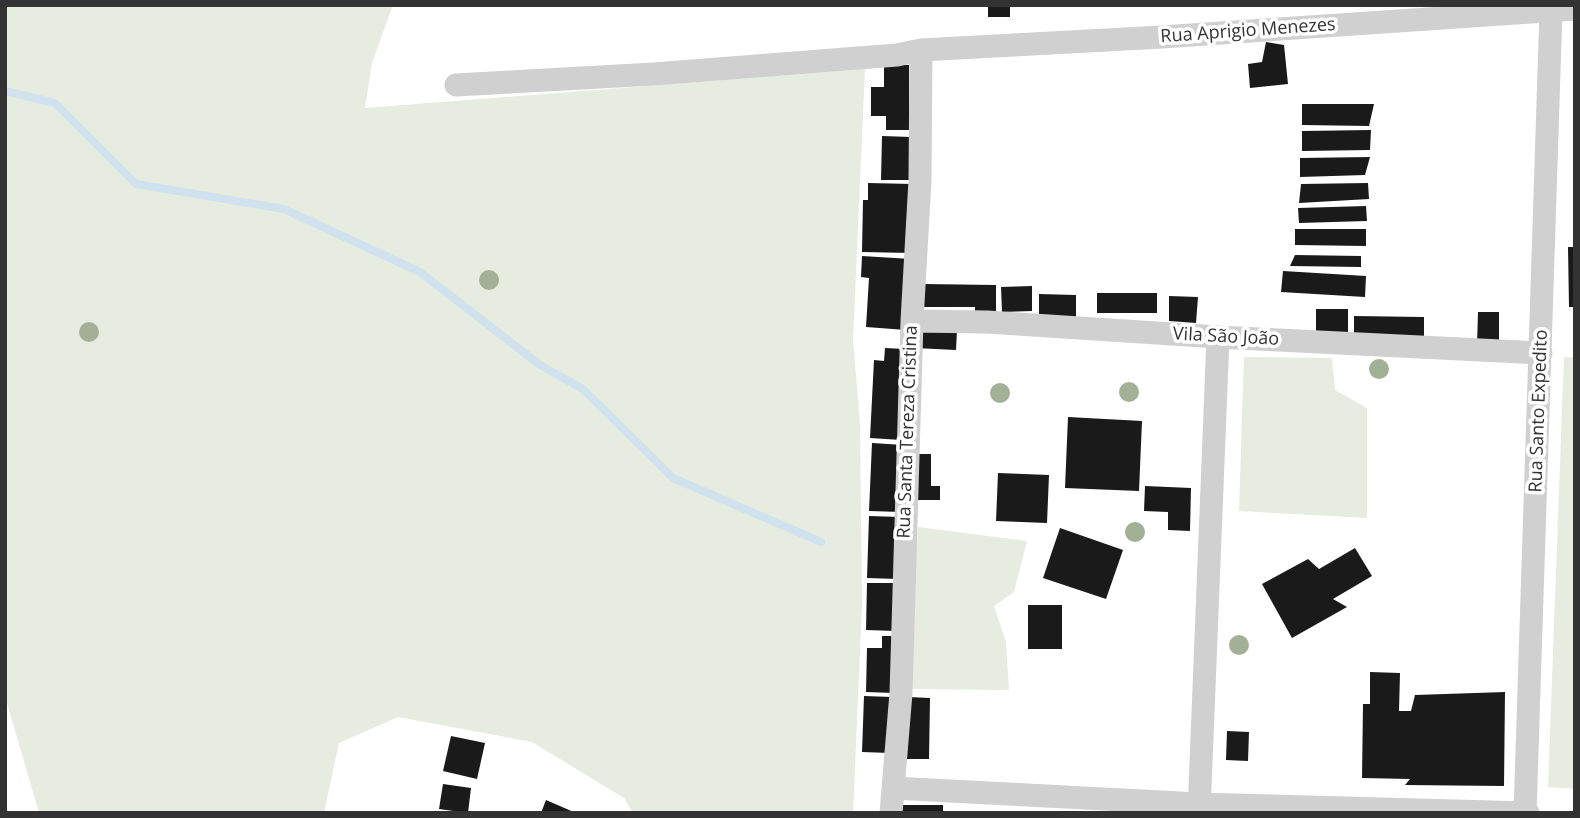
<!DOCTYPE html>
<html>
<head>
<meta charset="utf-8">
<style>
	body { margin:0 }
	#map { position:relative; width:1580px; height:818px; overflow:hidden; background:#fff; font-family:"Open Sans",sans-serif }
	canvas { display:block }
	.frame { position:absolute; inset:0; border:7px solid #333; pointer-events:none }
</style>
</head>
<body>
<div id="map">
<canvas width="1580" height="818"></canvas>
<div class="frame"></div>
</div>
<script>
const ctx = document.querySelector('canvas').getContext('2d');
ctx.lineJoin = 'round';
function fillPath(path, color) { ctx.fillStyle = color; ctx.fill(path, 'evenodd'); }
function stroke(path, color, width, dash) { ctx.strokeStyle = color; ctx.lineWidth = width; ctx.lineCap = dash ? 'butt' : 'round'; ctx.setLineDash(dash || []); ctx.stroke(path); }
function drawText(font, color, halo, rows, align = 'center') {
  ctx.font = font + ' "Open Sans",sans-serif'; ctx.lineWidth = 7; ctx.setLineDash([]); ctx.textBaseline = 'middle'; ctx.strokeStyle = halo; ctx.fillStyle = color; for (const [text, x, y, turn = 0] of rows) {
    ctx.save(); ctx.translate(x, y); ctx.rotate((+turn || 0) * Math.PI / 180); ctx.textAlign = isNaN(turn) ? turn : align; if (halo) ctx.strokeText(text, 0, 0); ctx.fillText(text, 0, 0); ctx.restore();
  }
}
fillPath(new Path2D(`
	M 5,5 L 393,5 L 372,63 L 365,108 L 865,69 L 853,340 L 860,423 L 862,605 L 853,813 L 633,813 L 624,798 L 532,742 L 398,717 L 339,743 L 324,813 L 39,813 L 5,696 Z
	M 1244,357 L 1332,358 L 1335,390 L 1367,408 L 1367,518 L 1239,511 Z
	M 1564,357 L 1575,358 L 1575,789 L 1548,787 Z
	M 918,527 L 1027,541 L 1014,592 L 994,606 L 1006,642 L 1009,690 L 907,689 Z`), '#e6ecdf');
stroke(new Path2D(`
	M 5,91 L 55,103 L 136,184 L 284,209 L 420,272 L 540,365 L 583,389 L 673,478 L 821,542`), '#cfe2ee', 8);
fillPath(new Path2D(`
	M 988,5 L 1010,5 L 1010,17 L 988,17 Z
	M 1266,42 L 1284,45 L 1288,84 L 1250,88 L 1248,64 L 1262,62 Z
	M 884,65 L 909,65 L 909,130 L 886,130 L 886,116 L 871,116 L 871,87 L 884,87 Z
	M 1302,104 L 1374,104 L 1369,126 L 1302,125 Z
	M 1371,130 L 1370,150 L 1302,151 L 1302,131 Z
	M 882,136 L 911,137 L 910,180 L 881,180 Z
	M 1370,157 L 1365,175 L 1300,177 L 1300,158 Z
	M 868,183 L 913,184 L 911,253 L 862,252 L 863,200 L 868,200 Z
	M 1368,183 L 1369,199 L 1299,203 L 1301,184 Z
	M 1366,206 L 1367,221 L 1299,223 L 1298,208 Z
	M 1295,229 L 1366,229 L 1366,246 L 1295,245 Z
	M 1568,247 L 1575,247 L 1575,307 L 1569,307 Z
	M 1295,255 L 1361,256 L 1361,267 L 1290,266 Z
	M 862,256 L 911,259 L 906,330 L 866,327 L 869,278 L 861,277 Z
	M 1283,271 L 1366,276 L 1365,297 L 1281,292 Z
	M 923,284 L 996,285 L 996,316 L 975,316 L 975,307 L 923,307 Z
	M 1032,286 L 1032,311 L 1002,312 L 1001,287 Z
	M 1097,293 L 1157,293 L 1157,313 L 1097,313 Z
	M 1039,294 L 1076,295 L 1076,321 L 1039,320 Z
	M 1169,296 L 1198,297 L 1196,323 L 1169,321 Z
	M 1316,309 L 1348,309 L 1348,333 L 1316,333 Z
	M 1478,312 L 1499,312 L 1499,346 L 1477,346 Z
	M 1354,316 L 1424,317 L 1424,344 L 1354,343 Z
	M 916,328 L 957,330 L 956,350 L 915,348 Z
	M 885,348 L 905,349 L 901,440 L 870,438 L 874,360 L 884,361 Z
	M 1068,417 L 1142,421 L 1139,491 L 1065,488 Z
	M 872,443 L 904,445 L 901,512 L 869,511 Z
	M 910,454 L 931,454 L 931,486 L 940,486 L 940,500 L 911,500 Z
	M 998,473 L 1049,475 L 1047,523 L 996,521 Z
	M 1145,486 L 1191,488 L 1190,531 L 1168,530 L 1168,512 L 1144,511 Z
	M 869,516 L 900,517 L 897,579 L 867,578 Z
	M 1060,528 L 1123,550 L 1106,599 L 1043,578 Z
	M 1355,548 L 1372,576 L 1333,599 L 1347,607 L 1292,638 L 1262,584 L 1308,559 L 1319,569 Z
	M 867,583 L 897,583 L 896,631 L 866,630 Z
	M 1028,605 L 1062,605 L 1062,649 L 1028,649 Z
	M 882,636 L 895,636 L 894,693 L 866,692 L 867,648 L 882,648 Z
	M 1370,672 L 1400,673 L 1399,711 L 1411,711 L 1415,695 L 1505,692 L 1504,786 L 1405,785 L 1410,779 L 1362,778 L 1363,704 L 1370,704 Z
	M 864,696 L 892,697 L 890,753 L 862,752 Z
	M 908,697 L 930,698 L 929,759 L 907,759 Z
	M 1227,731 L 1249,732 L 1248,761 L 1226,760 Z
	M 451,736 L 485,743 L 477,779 L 443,771 Z
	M 443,784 L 471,788 L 468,813 L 439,809 Z
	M 546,800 L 576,813 L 541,813 Z
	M 899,805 L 943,805 L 943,813 L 898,813 Z`), '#1a1a1a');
stroke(new Path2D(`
	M 456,85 L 654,74 L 897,55 L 921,50 L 1162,37 L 1575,9
	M 912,321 L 987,322 L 1218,337 L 1541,353
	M 893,788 L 1199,804 L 1528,813
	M 891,813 L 901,693 L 912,321 L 920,180 L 921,50
	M 1199,813 L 1218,337
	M 1525,813 L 1551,10`), '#d0d0d0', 23);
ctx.fillStyle = '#a2b095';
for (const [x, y] of [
	[489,280],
	[89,332],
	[1379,369],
	[1129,392],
	[1000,393],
	[1135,532],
	[1239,645]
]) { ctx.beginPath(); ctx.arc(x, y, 10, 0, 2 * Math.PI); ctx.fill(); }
drawText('18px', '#333', '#fff', [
	["Rua Aprigio Menezes",1248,31,-4],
	["Vila São João",1226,337,3],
	["Rua Santo Expedito",1539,411,-88],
	["Rua Santa Tereza Cristina",908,432,-88]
]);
</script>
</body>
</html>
